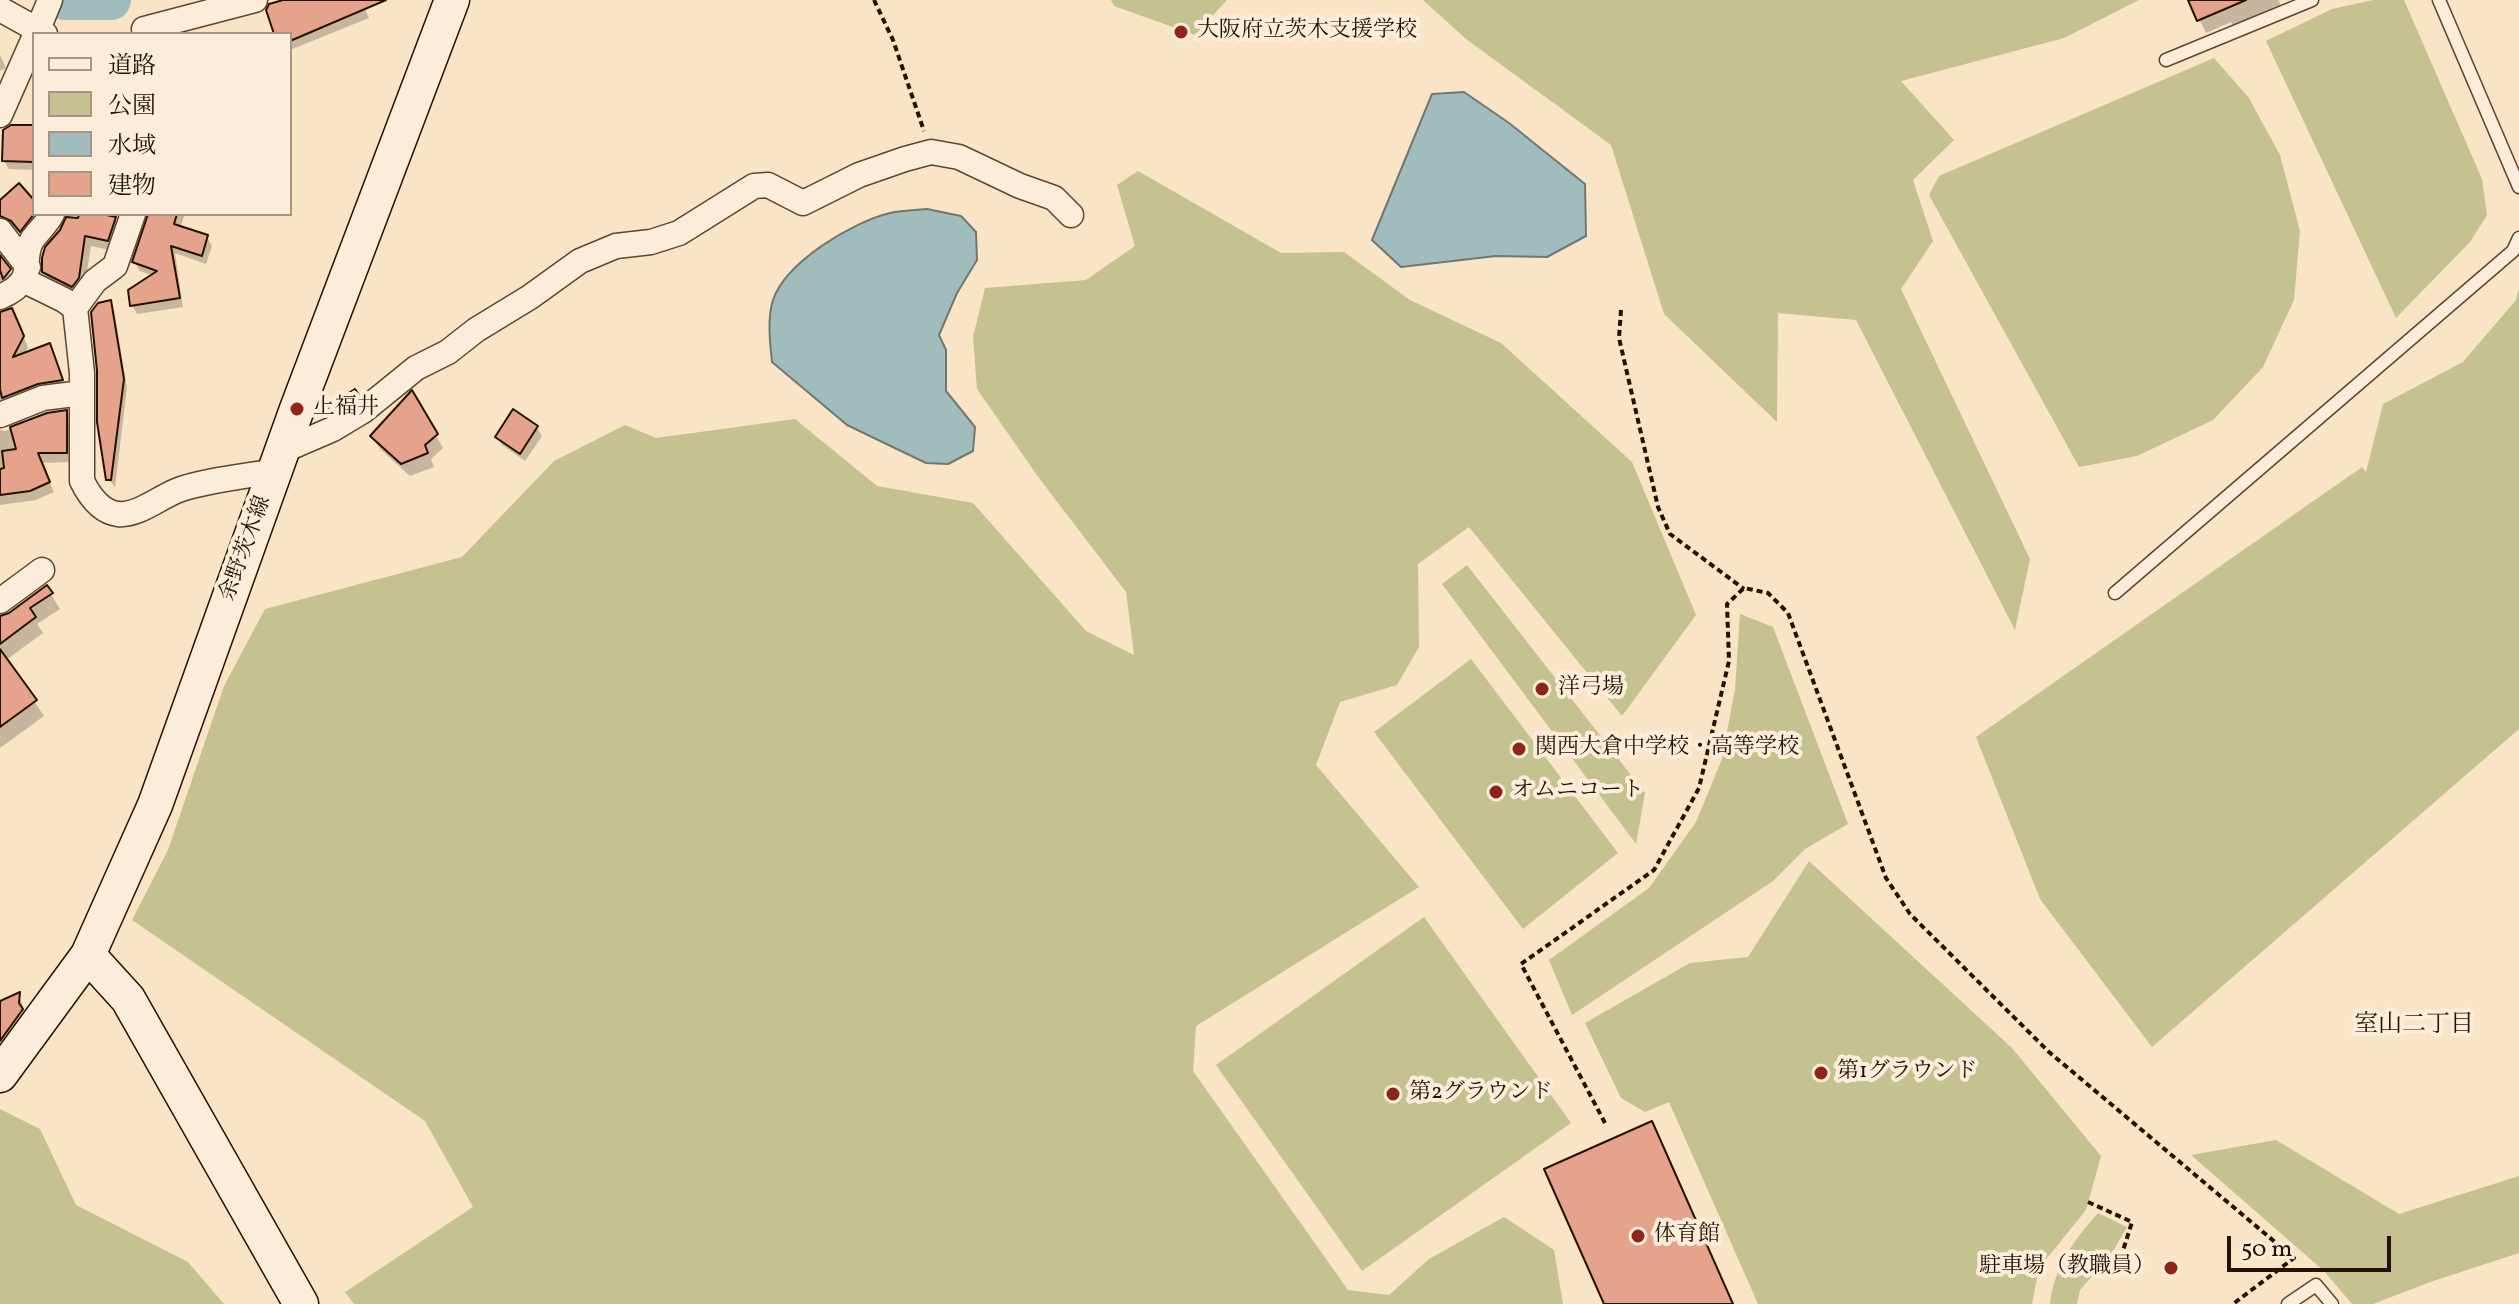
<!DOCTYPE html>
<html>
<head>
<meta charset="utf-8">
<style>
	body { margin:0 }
	#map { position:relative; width:2519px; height:1304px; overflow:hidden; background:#f9e4c5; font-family:Vollkorn,"Noto Serif JP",serif }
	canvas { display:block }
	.legend { position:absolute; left:32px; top:32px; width:260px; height:184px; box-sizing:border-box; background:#fbedd9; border:2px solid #a69582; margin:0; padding:10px 14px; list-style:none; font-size:24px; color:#261100 }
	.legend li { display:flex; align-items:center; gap:16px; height:40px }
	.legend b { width:40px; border:2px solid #a69582 }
	.scale { position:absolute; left:2227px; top:1236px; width:164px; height:36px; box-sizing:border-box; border:4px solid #261100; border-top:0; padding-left:10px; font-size:24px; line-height:28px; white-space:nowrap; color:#261100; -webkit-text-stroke:6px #fbedd9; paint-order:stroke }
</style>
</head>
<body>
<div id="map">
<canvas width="2519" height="1304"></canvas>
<ul class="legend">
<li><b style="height:10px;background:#fbedd9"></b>道路</li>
<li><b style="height:22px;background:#c4c290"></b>公園</li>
<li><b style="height:22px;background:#a1bcbd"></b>水域</li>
<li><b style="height:22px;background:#e4a38a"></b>建物</li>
</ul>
<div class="scale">50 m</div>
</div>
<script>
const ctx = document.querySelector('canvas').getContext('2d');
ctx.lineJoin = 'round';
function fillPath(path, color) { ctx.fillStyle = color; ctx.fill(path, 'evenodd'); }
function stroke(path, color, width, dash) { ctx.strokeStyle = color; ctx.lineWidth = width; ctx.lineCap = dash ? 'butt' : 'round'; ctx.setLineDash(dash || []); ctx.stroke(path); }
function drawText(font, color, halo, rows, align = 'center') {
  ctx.font = font + ' Vollkorn,"Noto Serif JP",serif'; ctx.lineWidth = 8; ctx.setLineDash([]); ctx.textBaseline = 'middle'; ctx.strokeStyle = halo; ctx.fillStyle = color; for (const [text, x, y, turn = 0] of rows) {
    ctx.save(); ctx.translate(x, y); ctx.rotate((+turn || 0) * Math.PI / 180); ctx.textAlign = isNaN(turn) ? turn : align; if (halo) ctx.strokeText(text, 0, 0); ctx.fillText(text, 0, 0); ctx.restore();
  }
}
fillPath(new Path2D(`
	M 1111,0 L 1227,0 L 1195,35 L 1114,6 Z
	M 1423,0 L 2139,0 L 2064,38 L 1901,81 L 1954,140 L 1913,180 L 1933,241 L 1901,289 L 2030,559 L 2015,630 L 1856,320 L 1778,313 L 1777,422 L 1664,314 L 1611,145 L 1466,39 Z
	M 2373,0 L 2404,0 L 2482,179 L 2487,215 L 2470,242 L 2396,318 L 2266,41 L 2332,9 Z
	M 2214,58 L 2249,98 L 2280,155 L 2300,231 L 2294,300 L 2263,367 L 2213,420 L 2137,456 L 2079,467 L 1929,195 L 1939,176 Z
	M 1138,171 L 1281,253 L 1344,252 L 1410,300 L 1501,343 L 1632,462 L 1696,615 L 1622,716 L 1469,527 L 1418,564 L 1419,647 L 1397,685 L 1340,702 L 1316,765 L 1419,887 L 1196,1026 L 1193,1071 L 1348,1290 L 1389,1295 L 1429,1259 L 1504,1217 L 1554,1250 L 1563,1304 L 354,1304 L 345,1292 L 473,1207 L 425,1121 L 132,920 L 168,850 L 224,686 L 265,609 L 462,557 L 554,461 L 625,425 L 656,438 L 795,419 L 877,486 L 973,503 L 1086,631 L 1134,655 L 1126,592 L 1039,478 L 977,389 L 973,337 L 985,288 L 1086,280 L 1135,246 L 1117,185 Z
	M 2519,287 L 2519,729 L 2152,1047 L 2040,899 L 1976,737 L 2362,467 L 2366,472 L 2383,404 L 2463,362 L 2516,300 Z
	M 1467,565 L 1645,793 L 1636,844 L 1442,584 Z
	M 1740,614 L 1773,627 L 1848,824 L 1805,849 L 1773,881 L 1572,1015 L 1549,960 L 1649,888 L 1696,822 L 1722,759 L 1735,689 Z
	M 1471,659 L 1618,853 L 1523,929 L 1374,732 Z
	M 1809,861 L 2012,1048 L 2101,1156 L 2086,1210 L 2039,1268 L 2032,1304 L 1758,1304 L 1669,1102 L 1645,1112 L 1621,1098 L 1585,1023 L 1690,963 L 1748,957 Z
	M 1424,917 L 1571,1123 L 1362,1271 L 1216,1065 Z
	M 0,1109 L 40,1129 L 76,1205 L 188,1262 L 224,1304 L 0,1304 Z
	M 2276,1140 L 2399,1214 L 2519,1176 L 2519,1253 L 2433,1281 L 2373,1304 L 2352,1304 L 2324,1271 L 2191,1155 Z
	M 2098,1213 L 2127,1227 L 2112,1253 L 2080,1290 L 2077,1304 L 2050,1304 C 2054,1267 2074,1240 2098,1213 Z`), '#c4c290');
const water = new Path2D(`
	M 1464,92 L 1509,123 L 1585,184 L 1586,236 L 1547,257 L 1496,256 L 1401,267 L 1372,240 L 1432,94 Z
	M 927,209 L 961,216 L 976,232 L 977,260 L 957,293 L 939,335 L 946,350 L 946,391 L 975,427 L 973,451 L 948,464 L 926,463 L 847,425 L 772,362 C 770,343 767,319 773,300 C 786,262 852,222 890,213 C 902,210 915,210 927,209 Z`);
fillPath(water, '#a1bcbd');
stroke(water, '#707871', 2);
fillPath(new Path2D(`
	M 290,0 L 361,0 L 369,18 L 290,50 L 290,34 L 276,34 Z
	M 2190,0 L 2278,0 L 2281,5 L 2233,26 L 2231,22 L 2206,33 Z
	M 0,55 L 6,68 L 0,71 Z
	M 34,135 L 34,170 L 9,169 L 4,161 Z
	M 34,203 L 34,214 L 42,214 L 25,238 L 18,229 L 9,225 L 4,216 Z
	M 81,214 L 115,219 L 121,230 L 114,251 L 91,246 L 84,290 L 78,297 L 50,283 L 44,272 Z
	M 149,214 L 185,214 L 180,228 L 207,237 L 212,246 L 206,264 L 175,253 L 183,307 L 137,314 L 132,305 L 153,276 L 140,271 L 134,262 Z
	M 0,258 L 15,280 L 0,293 Z
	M 110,303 L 114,310 L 127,388 L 115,487 L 108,479 Z
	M 0,314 L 16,320 L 28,347 L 24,355 L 49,345 L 67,390 L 0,410 Z
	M 354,392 L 362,404 L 338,419 L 330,407 Z
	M 412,394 L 443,448 L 431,459 L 434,467 L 410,476 L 380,449 L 372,436 Z
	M 66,412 L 71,422 L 71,462 L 41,463 L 54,492 L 36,500 L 0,505 L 0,430 L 5,431 L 47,415 Z
	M 513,412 L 537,428 L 542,436 L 525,461 L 502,445 L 497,437 Z
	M 47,588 L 60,609 L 37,624 L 43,633 L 6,660 L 44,716 L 0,748 L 0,618 L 9,615 Z
	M 19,995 L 27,1019 L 6,1047 L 0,1042 L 0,1016 Z`), '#0003');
stroke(new Path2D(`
	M 65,0 L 111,0`), '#a1bcbd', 40);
const building = new Path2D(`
	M 283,0 L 386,0 L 290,41 L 290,34 L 274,34 L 266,10 L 269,4 Z
	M 2188,0 L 2246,0 L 2197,21 Z
	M 11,125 L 34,125 L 34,162 L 2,161 L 3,130 Z
	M 19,183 L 34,200 L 34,214 L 20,232 L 11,221 L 0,216 L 0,200 Z
	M 79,214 L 102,214 L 116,217 L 108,241 L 85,236 L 79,278 L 72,287 L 42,272 L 42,258 L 45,247 L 60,230 L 66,217 L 78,218 Z
	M 148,214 L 177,214 L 174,224 L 208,235 L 202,256 L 171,246 L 180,298 L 130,306 L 128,290 L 157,271 L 132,262 Z
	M 0,255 L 11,269 L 3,279 L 0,270 Z
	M 111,300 L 124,379 L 111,480 L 106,480 L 97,422 L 97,371 L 91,312 L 98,303 Z
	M 12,308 L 24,336 L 13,357 L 50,343 L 63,380 L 38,384 L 2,398 L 0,389 L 0,312 Z
	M 355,389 L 359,395 L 332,412 L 328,406 Z
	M 412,390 L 438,434 L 425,445 L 428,453 L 401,464 L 370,436 Z
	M 513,409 L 538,426 L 520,454 L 495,437 Z
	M 67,410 L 67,453 L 38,453 L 50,482 L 30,491 L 0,495 L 0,469 L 4,468 L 2,451 L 16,449 L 10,427 L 47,413 Z
	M 47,585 L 53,593 L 30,608 L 36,617 L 0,644 L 0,616 L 9,613 Z
	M 0,649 L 37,700 L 0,727 Z
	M 20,992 L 19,1003 L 23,1009 L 0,1041 L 0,1001 Z
	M 1652,1121 L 1733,1304 L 1604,1304 L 1544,1169 Z`);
fillPath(building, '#e4a38a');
stroke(building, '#261100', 2);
const lane = new Path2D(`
	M 2439,0 L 2519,187
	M 2166,60 L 2312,0
	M 2115,593 L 2513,251 L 2519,238
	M 2288,1304 L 2316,1285 L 2332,1304`);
const street = new Path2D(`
	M 0,9 L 45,34
	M 144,29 L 255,0
	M 36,34 L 50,0
	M 0,115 L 34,38
	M 133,214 L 115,266 L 95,281 L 75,308 L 82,373 L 82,481 C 89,495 101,512 118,514 C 137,516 159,498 176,491 C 200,481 248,476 275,471
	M 0,231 L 28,267
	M 23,280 L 64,300 L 75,308
	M 0,297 C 40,280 19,262 32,240 C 38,231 47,224 52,214
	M 0,415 L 43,398 L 82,393
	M 282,451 L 333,429 L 363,411 L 416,368 L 448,352 L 476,330 L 530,297 L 580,261 L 616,246 L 651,242 L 679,233 L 754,186 L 768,185 L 803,203 L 859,175 L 905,159 L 931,152 L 959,157 L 1020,186 L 1054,198 L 1071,215
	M 0,601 L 42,570`);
const secondary = new Path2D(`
	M 88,955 L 128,999 L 301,1304
	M 0,1075 L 88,955 L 155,805 L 297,409 L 452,0`);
stroke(lane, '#5b4631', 15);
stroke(street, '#5b4631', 27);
stroke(secondary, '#261100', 37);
stroke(new Path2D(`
	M 874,0 L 893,40 L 924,131
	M 1621,310 L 1619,338 L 1658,507 L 1670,534 L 1744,589
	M 1605,1123 L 1521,964 L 1654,870 L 1699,788 L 1729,661 L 1727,604 L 1744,588 L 1768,593 L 1788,613 L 1886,878 L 1910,914 L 2049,1052 L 2294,1258 L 2233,1304
	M 2088,1202 L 2132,1222 L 2121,1257`), '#261100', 4, [6, 4]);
stroke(lane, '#fbedd9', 12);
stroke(street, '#fbedd9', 24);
stroke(secondary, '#fbedd9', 34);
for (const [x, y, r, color] of [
	[1181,32,8,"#8f2418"],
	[297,409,8,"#8f2418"],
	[1542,689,8,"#8f2418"],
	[1519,749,8,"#8f2418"],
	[1496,792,8,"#8f2418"],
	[1821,1073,8,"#8f2418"],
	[1393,1094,8,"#8f2418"],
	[1638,1236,8,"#8f2418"],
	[2171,1268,8,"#8f2418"]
]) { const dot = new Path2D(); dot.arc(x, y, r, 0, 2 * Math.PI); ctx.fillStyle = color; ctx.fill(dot); stroke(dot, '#fbedd9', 3); }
drawText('22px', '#261100', '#fbedd9', [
	["大阪府立茨木支援学校",1197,32],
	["上福井",313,409],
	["洋弓場",1558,689],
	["関西大倉中学校・高等学校",1535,749],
	["オムニコート",1512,792],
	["第1グラウンド",1837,1073],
	["第2グラウンド",1409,1094],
	["体育館",1654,1236],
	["駐車場（教職員）",2155,1268,"right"]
], 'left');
drawText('22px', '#261100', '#fbedd9', [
	["余野茨木線",247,549,-70]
]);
drawText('24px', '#261100', '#fbedd9', [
	["室山二丁目",2414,1027]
]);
</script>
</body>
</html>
